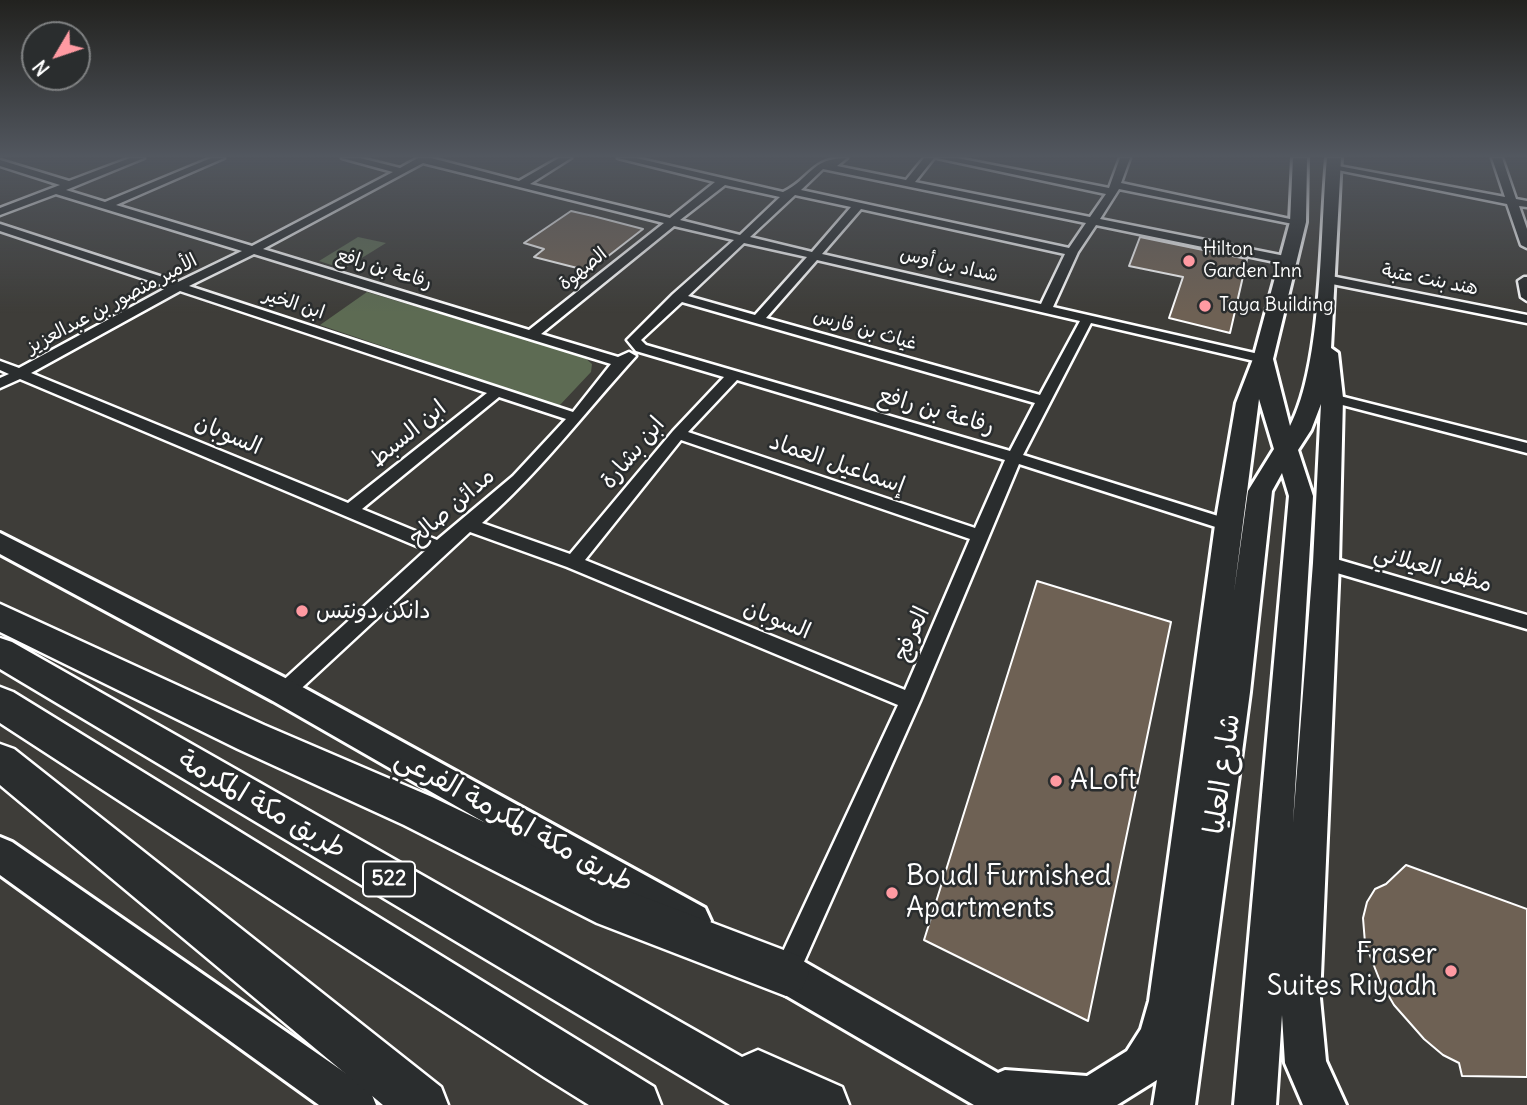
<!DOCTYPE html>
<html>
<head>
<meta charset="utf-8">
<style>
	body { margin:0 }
	#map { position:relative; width:1527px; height:1105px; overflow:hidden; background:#3e3d39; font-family:Delius,sans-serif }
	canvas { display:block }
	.north { position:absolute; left:21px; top:21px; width:70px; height:70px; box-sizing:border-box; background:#2a2d2e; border:2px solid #7f8182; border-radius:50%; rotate:231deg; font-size:19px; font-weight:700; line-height:28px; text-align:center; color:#fff }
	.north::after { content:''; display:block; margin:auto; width:24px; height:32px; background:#ff9aa2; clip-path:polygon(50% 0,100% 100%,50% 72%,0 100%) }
</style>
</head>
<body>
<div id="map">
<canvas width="1527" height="1105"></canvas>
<div class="north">N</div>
</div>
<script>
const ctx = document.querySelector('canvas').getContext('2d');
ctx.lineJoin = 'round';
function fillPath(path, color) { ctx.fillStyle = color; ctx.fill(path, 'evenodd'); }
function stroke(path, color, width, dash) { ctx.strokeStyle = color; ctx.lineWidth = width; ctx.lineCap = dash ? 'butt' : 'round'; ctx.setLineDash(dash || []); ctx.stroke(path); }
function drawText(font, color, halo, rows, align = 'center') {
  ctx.font = font + ' Delius,"Playpen Sans Arabic",sans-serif'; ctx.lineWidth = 5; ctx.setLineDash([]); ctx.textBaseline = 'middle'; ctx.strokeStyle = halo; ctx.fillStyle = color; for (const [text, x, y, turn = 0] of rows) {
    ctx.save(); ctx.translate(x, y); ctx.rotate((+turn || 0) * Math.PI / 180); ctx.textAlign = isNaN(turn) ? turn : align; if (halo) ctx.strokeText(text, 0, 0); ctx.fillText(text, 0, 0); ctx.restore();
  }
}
fillPath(new Path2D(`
	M 358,237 L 386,243 L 344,269 L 319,261 Z
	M 367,292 L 584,357 L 592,364 L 591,372 L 559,406 L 320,325 Z`), '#5d6b53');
const building = new Path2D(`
	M 571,211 L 593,216 L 643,229 L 589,271 L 534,257 L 544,249 L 524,243 Z
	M 1140,237 L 1247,259 L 1230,333 L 1169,318 L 1183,277 L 1129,266 Z
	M 1037,581 L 1171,622 L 1088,1021 L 924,940 Z
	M 1406,865 L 1527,909 L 1527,1077 L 1462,1076 L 1459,1063 L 1443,1055 L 1424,1039 L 1394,1005 L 1380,981 L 1365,943 L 1363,918 L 1367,902 L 1375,889 L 1386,884 Z`);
fillPath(building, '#6e6154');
stroke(building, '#fff', 2);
const street = new Path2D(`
	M 130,158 L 144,158 L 66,190 L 105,202 L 211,158 L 224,158 L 116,205 L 252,246 L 393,172 L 342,158 L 360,158 L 400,168 L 418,158 L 431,158 L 519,181 L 559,158 L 571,158 L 530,184 L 670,218 L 715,182 L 618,158 L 636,158 L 783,192 C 811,179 810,158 847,158 L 837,166 L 906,180 L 924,158 L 934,158 L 915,182 L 1090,217 L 1106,194 L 937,158 L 957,158 L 1109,188 L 1120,158 L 1130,158 L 1121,183 L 1304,222 L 1298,225 L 1119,189 L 1100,219 L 1290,257 L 1296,261 L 1290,265 L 1096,225 L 1078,252 L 1053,307 L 1263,355 L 1270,359 L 1263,363 L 1091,323 L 1023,455 L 1234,521 L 1236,525 L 1228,531 L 1019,464 L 920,701 L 795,982 L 786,986 L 777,982 L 773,973 L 898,705 L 567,567 L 470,532 L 291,698 L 284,701 L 277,698 L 274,692 L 277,686 L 426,550 L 20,379 L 0,388 L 0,378 L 9,374 L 0,370 L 0,361 L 19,368 L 168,287 L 0,231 L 0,224 L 178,282 L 242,251 L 56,194 L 0,215 L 0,208 L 60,185 L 0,166 L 0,160 L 69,181 ZM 423,163 L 664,223 L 529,330 L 263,249 ZM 823,169 L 1086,223 L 1069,248 L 801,190 ZM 725,185 L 780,197 L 740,235 L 680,220 ZM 795,195 L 851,207 L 812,252 L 750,237 ZM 861,209 L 1065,254 L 1041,304 L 822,254 ZM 674,226 L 734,240 L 673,294 L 627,340 L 636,351 L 724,377 L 673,431 L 570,554 L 482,523 C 540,472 585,412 636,356 L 629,352 L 618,357 L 541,334 ZM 744,243 L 807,257 L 755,315 L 688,296 ZM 254,254 L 611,364 L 573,412 L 189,286 ZM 817,260 L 1080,321 L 1040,395 L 766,318 ZM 180,291 L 487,393 L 348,503 L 31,373 ZM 682,302 L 1035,403 L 1010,451 L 646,345 L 641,340 ZM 737,380 L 1005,460 L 975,528 L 688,432 ZM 499,397 L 566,419 L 513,476 L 437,540 L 362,509 ZM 681,440 L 970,539 L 905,690 L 585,560 Z
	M 1492,158 L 1502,158 L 1516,199 L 1527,201 L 1527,207 L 1519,206 L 1527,229 L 1527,248 L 1521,245 L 1507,204 L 1328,168 L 1333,165 L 1505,197 Z
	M 1326,275 L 1527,315 L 1527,323 L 1322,282 L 1322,276 Z
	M 1524,277 L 1527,277 L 1527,301 L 1521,297 L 1518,281 Z
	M 1332,394 L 1527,443 L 1527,453 L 1327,401 L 1325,398 L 1327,395 Z
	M 1326,556 L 1527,615 L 1527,629 L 1320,568 L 1317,563 L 1320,558 Z`);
const primary = new Path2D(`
	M 1293,158 L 1307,158 L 1306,222 L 1273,359 L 1290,426 C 1323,363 1320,231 1327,158 L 1341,158 L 1331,348 L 1338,353 L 1343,398 L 1339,563 L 1320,998 L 1326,1061 L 1346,1105 L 1303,1105 L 1285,1063 L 1282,1015 L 1276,1105 L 1234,1105 L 1289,496 L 1282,473 L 1272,491 L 1250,692 L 1195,1105 L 1153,1105 L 1157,1080 L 1117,1105 L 974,1105 L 761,981 L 756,967 L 761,953 L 775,948 L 789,953 L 998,1073 L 1005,1070 L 1087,1076 L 1127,1051 L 1141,1029 L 1149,1001 L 1215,525 L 1236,403 L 1253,359 L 1290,222 ZM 1259,399 L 1274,449 L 1248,491 L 1234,592 ZM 1321,404 L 1313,563 L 1293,823 L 1313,496 L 1298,450 L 1311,430 Z
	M 0,533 L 295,683 L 705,908 L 711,921 L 705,934 L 692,940 L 679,934 L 273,701 L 0,554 Z
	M 0,837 L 12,842 L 370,1090 L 376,1105 L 319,1105 L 0,875 Z`);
const highway = new Path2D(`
	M 0,604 L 264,725 L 432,797 L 623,889 L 802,957 L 809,973 L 802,989 L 786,996 L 597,923 L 404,825 L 238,749 L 0,632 Z
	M 0,638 L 12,642 L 742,1057 L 758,1050 L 842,1087 L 849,1105 L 730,1105 L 0,669 Z
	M 0,687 L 13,692 L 654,1087 L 661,1105 L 589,1105 L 544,1077 L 0,723 Z
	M 0,744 L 14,749 L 441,1087 L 448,1105 L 383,1105 L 0,785 Z`);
stroke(street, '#fff', 5);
stroke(primary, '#fff', 6);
stroke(highway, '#fff', 5);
fillPath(street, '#2a2d2e');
fillPath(primary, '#2a2d2e');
fillPath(highway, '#2a2d2e');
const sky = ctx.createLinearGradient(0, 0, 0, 313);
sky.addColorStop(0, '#22221f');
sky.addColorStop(0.5, '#52575f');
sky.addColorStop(1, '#52575f00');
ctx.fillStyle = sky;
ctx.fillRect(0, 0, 1527, 313);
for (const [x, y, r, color] of [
	[1189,261,7,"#ff9aa2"],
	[1205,306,7,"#ff9aa2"],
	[302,611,7,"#ff9aa2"],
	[1056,781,7,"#ff9aa2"],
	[892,893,7,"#ff9aa2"],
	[1451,971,7,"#ff9aa2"]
]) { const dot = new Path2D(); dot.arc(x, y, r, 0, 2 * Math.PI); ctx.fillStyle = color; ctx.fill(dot); stroke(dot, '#2a2d2e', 2.5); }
drawText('19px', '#fff', '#2a2d2e', [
	["Hilton",1203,250],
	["Garden Inn",1203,272],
	["Taya Building",1219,306]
], 'left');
drawText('19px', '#fff', '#2a2d2e', [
	["شداد بن أوس",949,265,13],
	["رفاعة بن رافع",384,269,17],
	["الصهوة",583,269,-39],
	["هند بنت عتبة",1430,280,11],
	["الأمير منصور بن عبدالعزيز",112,304,-28],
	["ابن الخير",294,304,18],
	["غياث بن فارس",865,330,16]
]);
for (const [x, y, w] of [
	[389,879,52]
]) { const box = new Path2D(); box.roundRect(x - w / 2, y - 17.5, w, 35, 5); ctx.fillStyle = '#2a2d2e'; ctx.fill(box); stroke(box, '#fff', 2); }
drawText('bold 21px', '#fff', null, [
	["522",389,879]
]);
drawText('23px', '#fff', '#2a2d2e', [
	["رفاعة بن رافع",936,411,16],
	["ابن السبط",408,434,-39],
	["السوبان",228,435,23],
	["ابن بشارة",633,453,-50],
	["إسماعيل العماد",837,464,19],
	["مدائن صالح",452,507,-41],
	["مظفر العيلاني",1433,569,16],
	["السوبان",777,620,22],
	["العرفج",912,634,-66]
]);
drawText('23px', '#fff', '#2a2d2e', [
	["دانكن دونتس",316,611]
], 'left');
drawText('28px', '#fff', '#2a2d2e', [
	["شارع العليا",1223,774,-82],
	["طريق مكة المكرمة",262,805,30],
	["طريق مكة المكرمة الفرعي",514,821,29]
]);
drawText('28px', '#fff', '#2a2d2e', [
	["ALoft",1070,781],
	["Boudl Furnished",906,877],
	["Apartments",906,909],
	["Fraser",1437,955,"right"],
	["Suites Riyadh",1437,987,"right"]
], 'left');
</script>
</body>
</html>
